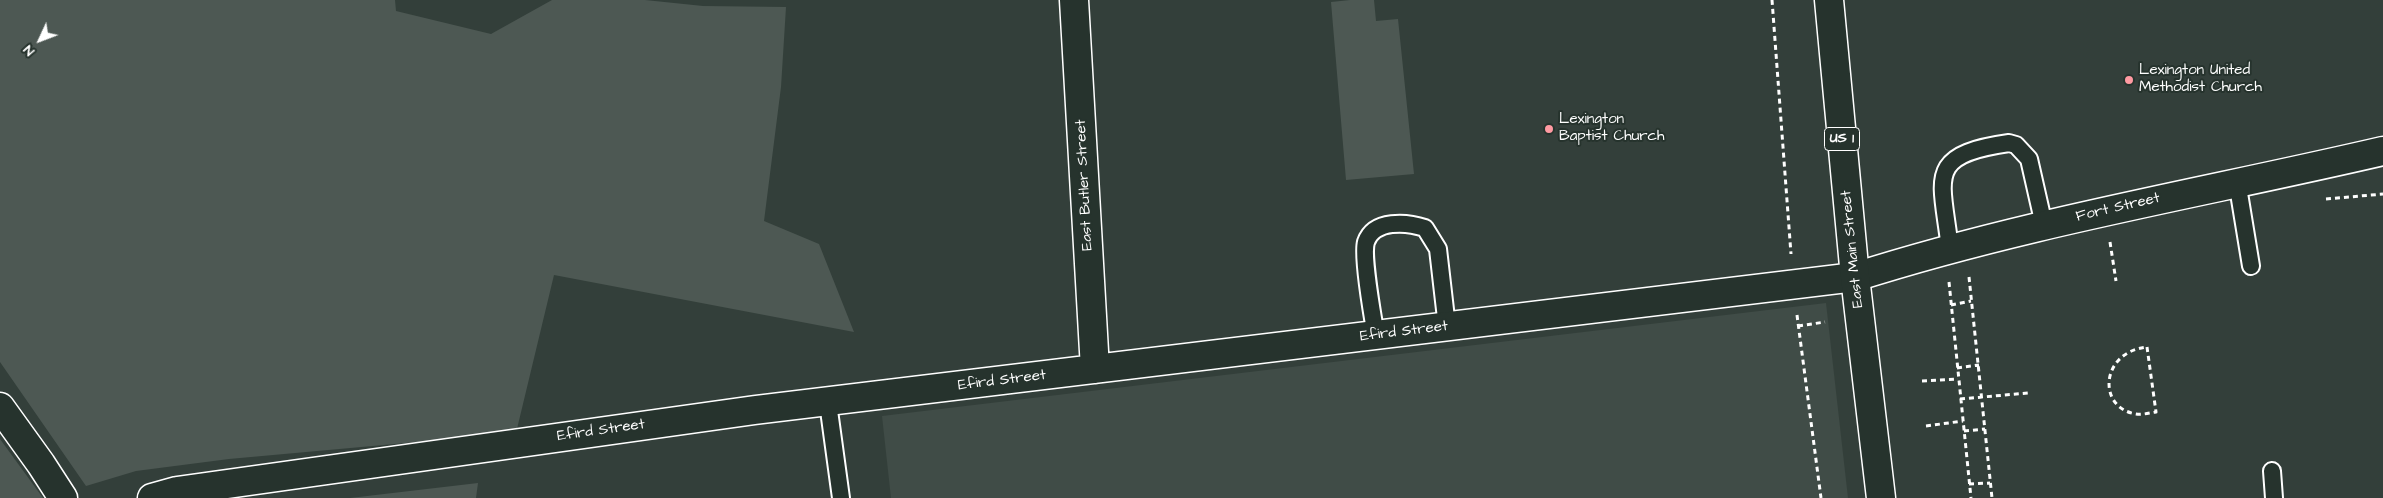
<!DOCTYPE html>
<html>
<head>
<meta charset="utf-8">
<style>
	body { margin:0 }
	#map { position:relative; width:2383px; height:498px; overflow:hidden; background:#333f3a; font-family:"Architects Daughter",sans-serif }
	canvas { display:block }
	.north { position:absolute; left:15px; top:15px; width:50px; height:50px; -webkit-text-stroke:4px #26332d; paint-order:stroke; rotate:227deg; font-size:14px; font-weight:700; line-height:20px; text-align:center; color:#fff }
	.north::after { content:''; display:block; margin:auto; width:18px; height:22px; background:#fff; clip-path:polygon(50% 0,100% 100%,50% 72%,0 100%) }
</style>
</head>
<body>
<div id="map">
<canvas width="2383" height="498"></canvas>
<div class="north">N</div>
</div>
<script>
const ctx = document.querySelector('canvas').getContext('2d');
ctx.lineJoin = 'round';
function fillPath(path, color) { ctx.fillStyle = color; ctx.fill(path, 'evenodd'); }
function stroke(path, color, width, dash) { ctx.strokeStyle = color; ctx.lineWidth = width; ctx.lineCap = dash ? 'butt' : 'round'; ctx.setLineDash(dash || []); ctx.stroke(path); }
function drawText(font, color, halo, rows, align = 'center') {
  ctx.font = font + ' "Architects Daughter",sans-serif'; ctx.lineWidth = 4; ctx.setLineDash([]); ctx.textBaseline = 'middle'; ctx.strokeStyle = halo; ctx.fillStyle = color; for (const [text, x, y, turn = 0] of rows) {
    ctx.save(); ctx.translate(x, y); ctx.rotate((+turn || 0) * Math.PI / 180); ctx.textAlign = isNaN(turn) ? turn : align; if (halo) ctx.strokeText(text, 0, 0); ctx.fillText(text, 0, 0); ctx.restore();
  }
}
fillPath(new Path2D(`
	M 1826,303 L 1848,498 L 891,498 L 882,416 Z`), '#404c47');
fillPath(new Path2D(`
	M 0,0 L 395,0 L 396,11 L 491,34 L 552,0 L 645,0 L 703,6 L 786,7 L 781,87 L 764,221 L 819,244 L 854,332 L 554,275 L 516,433 L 229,459 L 136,471 L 86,486 L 0,362 Z
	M 1350,0 L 1374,0 L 1376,21 L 1398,19 L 1414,174 L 1346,180 L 1331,2 Z
	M 0,439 L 43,498 L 0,498 Z
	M 478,483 L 476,498 L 350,498 Z`), '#4d5853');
const lane = new Path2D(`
	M 2237,181 L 2251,266
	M 1950,249 C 1942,178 1924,155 2009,143 L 2016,145 L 2029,159 L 2044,225
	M 1376,336 C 1373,319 1362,255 1366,242 C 1374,219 1407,222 1425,228 L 1438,249 L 1447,327
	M 828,403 L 841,498
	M 2272,471 L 2274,498`);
const street = new Path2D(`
	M 1074,0 L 1095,369
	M 0,407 L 41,464 L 63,498
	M 152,498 L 177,491 L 755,410 L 1855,277 C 2028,222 2207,192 2383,151`);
const primary = new Path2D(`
	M 1829,0 L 1855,277 L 1881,498`);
stroke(lane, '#fff', 20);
stroke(street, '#fff', 31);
stroke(primary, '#fff', 31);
stroke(new Path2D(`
	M 1772,0 L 1791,254
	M 2326,199 L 2383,194
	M 2110,242 L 2116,281
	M 1969,277 L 1992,498
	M 1949,282 L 1971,498
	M 1951,305 L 1971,301
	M 1797,315 L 1821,498
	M 1798,326 L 1825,322
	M 2147,347 L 2156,412 C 2149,413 2142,415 2136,414 C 2097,408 2100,352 2147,347 Z
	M 1957,368 L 1979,365
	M 1922,381 L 1958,379
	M 1960,399 L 2028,393
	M 1926,426 L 1963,421
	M 1964,431 L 1985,429
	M 1969,484 L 1990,483`), '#fff', 3, [5, 4]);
stroke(lane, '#26332d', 16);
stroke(street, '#26332d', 28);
stroke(primary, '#26332d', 28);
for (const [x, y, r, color] of [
	[2129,80,5,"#ff9aa2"],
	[1549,129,5,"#ff9aa2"]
]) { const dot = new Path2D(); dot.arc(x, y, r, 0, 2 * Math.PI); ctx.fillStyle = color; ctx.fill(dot); stroke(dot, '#26332d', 2); }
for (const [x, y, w] of [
	[1842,139,35]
]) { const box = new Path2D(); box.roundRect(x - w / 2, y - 11.5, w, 23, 4); ctx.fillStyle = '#26332d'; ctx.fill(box); stroke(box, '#fff', 1); }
drawText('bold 14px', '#fff', null, [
	["US 1",1842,139]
]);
drawText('15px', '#fff', '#26332d', [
	["Lexington United",2139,71],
	["Methodist Church",2139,88],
	["Lexington",1559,120],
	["Baptist Church",1559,137]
], 'left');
drawText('15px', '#fff', '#26332d', [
	["East Butler Street",1085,185,-93],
	["Fort Street",2118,208,-13],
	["East Main Street",1853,249,-96],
	["Efird Street",1404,332,-7],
	["Efird Street",1002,381,-7],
	["Efird Street",601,431,-8]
]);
</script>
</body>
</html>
